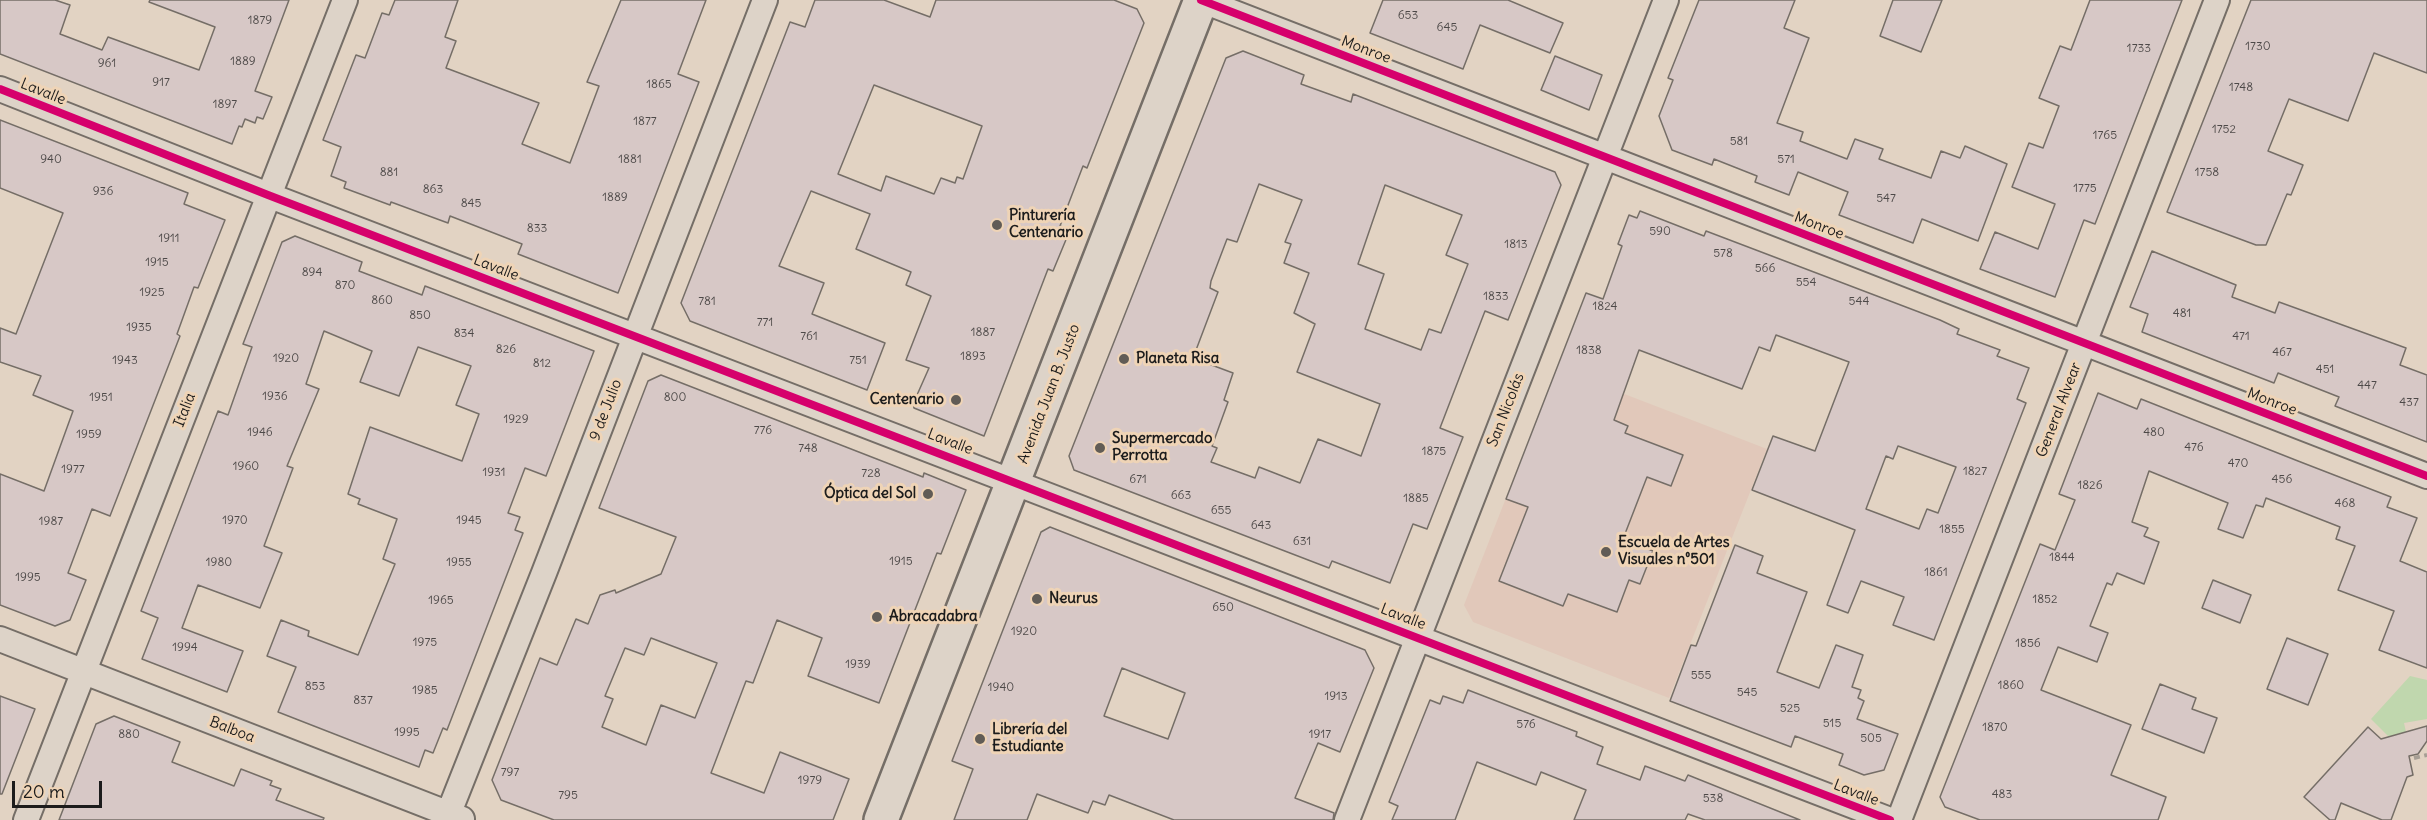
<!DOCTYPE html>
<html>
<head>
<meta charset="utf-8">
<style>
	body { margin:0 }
	#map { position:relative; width:2427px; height:820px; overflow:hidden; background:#e2d3c3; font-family:Delius,sans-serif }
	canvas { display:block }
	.scale { position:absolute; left:12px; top:781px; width:90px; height:27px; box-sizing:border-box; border:3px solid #1c1c1c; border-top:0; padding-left:8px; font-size:18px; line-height:21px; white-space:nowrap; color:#1c1c1c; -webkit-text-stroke:4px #efd4b6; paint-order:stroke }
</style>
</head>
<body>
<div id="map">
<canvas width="2427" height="820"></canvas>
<div class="scale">20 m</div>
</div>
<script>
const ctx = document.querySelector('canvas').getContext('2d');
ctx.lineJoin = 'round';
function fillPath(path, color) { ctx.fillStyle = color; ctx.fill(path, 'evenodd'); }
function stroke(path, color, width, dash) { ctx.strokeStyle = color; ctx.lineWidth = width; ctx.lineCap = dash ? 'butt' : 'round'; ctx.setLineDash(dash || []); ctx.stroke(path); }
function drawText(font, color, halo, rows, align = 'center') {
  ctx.font = font + ' Delius,sans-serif'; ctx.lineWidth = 6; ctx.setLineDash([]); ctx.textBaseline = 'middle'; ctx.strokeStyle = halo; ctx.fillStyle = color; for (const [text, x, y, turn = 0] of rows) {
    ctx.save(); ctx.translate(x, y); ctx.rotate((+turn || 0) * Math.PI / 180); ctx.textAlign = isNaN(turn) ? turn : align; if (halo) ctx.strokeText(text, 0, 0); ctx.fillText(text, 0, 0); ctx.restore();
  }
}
fillPath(new Path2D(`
	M 1557,368 L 1767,449 L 1669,698 L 1473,622 L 1464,605 Z`), '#e1c8ba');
fillPath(new Path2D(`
	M 2410,676 L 2427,680 L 2427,719 L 2404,723 L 2406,732 L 2389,737 L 2371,719 Z`), '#c0d7ae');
const building = new Path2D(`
	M 0,0 L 55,0 L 70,5 L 60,34 L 102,50 L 108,37 L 199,70 L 215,27 L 149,2 L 150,0 L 289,0 L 255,91 L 272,97 L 263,119 L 257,117 L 255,123 L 245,119 L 242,127 L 239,126 L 232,144 L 0,54 Z
	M 395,0 L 458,0 L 445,37 L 456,41 L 446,68 L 539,103 L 522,144 L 570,163 L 599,86 L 587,82 L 621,0 L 706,0 L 678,74 L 699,82 L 618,293 L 518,254 L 522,244 L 450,216 L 448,223 L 391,202 L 390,205 L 344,188 L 346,182 L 331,176 L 341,147 L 323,140 L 356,55 L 365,58 L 382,13 L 389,15 Z
	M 815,0 L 884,0 L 930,17 L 936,0 L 1114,0 L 1137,9 L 1144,23 L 1087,168 L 1083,166 L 1060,226 L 1070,230 L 1053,271 L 1048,269 L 984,436 L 914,408 L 913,404 L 929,368 L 906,360 L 931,296 L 906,285 L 911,272 L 856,249 L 870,214 L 811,191 L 779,266 L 824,283 L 812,314 L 885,343 L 867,390 L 690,321 L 681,303 L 790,22 L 805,27 ZM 874,85 L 982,126 L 963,179 L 957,177 L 955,183 L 941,178 L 934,194 L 886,176 L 881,191 L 838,174 Z
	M 1383,0 L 1508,0 L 1563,23 L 1550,53 L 1480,25 L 1463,69 L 1370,33 Z
	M 1699,0 L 1795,0 L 1784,28 L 1809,38 L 1777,123 L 1803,132 L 1800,141 L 1847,159 L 1855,139 L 1883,149 L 1879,159 L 1931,178 L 1941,151 L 1960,158 L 1965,146 L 2007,164 L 1978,241 L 1922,219 L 1913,243 L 1839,215 L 1848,192 L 1798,172 L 1789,195 L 1755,182 L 1757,176 L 1714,159 L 1712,165 L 1672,150 L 1659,116 L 1673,80 L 1668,78 Z
	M 1893,0 L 1942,0 L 1921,52 L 1880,36 Z
	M 2090,0 L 2182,0 L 2095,224 L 2084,220 L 2055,297 L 1980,269 L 1995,232 L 2038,249 L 2055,204 L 2012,187 L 2029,143 L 2043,148 L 2059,106 L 2039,98 L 2060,46 L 2071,50 Z
	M 2251,0 L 2427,0 L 2427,73 L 2374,53 L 2348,121 L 2289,99 L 2268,151 L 2303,165 L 2291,195 L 2287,194 L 2266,245 L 2256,245 L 2167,212 Z
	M 1243,51 L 1304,75 L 1301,84 L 1351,102 L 1353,94 L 1555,172 L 1561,185 L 1508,320 L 1485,311 L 1440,428 L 1463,437 L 1427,529 L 1413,524 L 1390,583 L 1332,561 L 1329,568 L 1074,470 L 1069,456 L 1226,58 ZM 1259,184 L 1302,200 L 1285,242 L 1291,244 L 1284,263 L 1309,273 L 1294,313 L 1315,324 L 1297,372 L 1380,404 L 1361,456 L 1318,439 L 1300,483 L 1259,467 L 1255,478 L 1211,462 L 1217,448 L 1212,446 L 1228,402 L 1224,400 L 1233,373 L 1193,358 L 1218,292 L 1210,288 L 1211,281 L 1227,239 L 1237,242 ZM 1385,185 L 1462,215 L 1446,255 L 1468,264 L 1441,333 L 1429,329 L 1421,350 L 1365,329 L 1384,274 L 1358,264 Z
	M 1555,56 L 1602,75 L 1589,110 L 1541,90 Z
	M 0,120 L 188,193 L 184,204 L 225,220 L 198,288 L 194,287 L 177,334 L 180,336 L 110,516 L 92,509 L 68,573 L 86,580 L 70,620 L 55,626 L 0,605 L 0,474 L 44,491 L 73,411 L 33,395 L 41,376 L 0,362 L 0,328 L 16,334 L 63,213 L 0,188 Z
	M 1640,211 L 1704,236 L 1706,231 L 1940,320 L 1959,329 L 1957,334 L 2000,350 L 1997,356 L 2029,368 L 2017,399 L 2026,403 L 1934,640 L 1893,625 L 1904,597 L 1861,581 L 1848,613 L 1827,605 L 1855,530 L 1752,490 L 1773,436 L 1815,451 L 1849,362 L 1776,335 L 1770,351 L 1759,347 L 1742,389 L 1639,350 L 1614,420 L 1628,426 L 1625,433 L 1683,455 L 1671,486 L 1647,477 L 1623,539 L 1653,551 L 1640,584 L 1629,580 L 1617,612 L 1568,594 L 1563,606 L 1499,581 L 1528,507 L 1506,499 L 1586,293 L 1603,299 L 1622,246 L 1618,244 L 1629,215 L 1637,218 ZM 1898,446 L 1956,467 L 1938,513 L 1927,509 L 1919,529 L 1866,509 L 1886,456 L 1893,459 Z
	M 295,236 L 362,262 L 359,271 L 422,295 L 425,286 L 594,351 L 546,476 L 525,468 L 508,513 L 520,517 L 515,530 L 523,533 L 447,730 L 443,728 L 433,753 L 425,750 L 419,767 L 278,712 L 296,667 L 267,656 L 281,620 L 309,631 L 308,636 L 358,655 L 395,564 L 383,559 L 397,519 L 358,504 L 360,499 L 348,494 L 370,427 L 462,461 L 479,414 L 456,405 L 471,366 L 418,347 L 399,396 L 360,382 L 372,351 L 324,331 L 306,384 L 319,389 L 287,466 L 293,468 L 264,546 L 282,553 L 260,608 L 198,585 L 182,628 L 243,651 L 227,692 L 142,659 L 158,618 L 141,611 L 218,411 L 228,415 L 252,347 L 243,344 L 282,242 Z
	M 2152,251 L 2236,285 L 2232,297 L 2275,313 L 2279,302 L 2406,348 L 2400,365 L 2427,375 L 2427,442 L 2335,406 L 2339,397 L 2278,373 L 2274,383 L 2142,332 L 2148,314 L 2130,307 Z
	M 661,375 L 923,477 L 924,473 L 966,490 L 941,554 L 937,553 L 879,703 L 808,676 L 822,638 L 777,620 L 753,683 L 746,681 L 711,773 L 764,793 L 780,752 L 849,779 L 833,820 L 554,820 L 501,800 L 492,780 L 540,658 L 557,665 L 576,619 L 588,624 L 600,595 L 615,590 L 616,593 L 661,574 L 676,537 L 599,508 L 648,381 ZM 651,638 L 717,663 L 695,718 L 661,705 L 646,745 L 602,727 L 613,699 L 605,696 L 625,648 L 644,655 Z
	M 2098,393 L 2137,409 L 2141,399 L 2298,461 L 2391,497 L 2387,507 L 2417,518 L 2400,561 L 2427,572 L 2427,668 L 2379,650 L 2394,611 L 2338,590 L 2355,546 L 2336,539 L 2340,527 L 2266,498 L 2263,507 L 2256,505 L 2243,538 L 2218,529 L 2228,503 L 2149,471 L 2132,522 L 2148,528 L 2144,536 L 2159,542 L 2144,584 L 2117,573 L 2112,585 L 2107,583 L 2090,626 L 2108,633 L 2097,662 L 2058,647 L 2041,690 L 2131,725 L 2111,775 L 2166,797 L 2158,820 L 1980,820 L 1945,807 L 1940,797 L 2040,544 L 2055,550 L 2075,500 L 2059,494 Z
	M 1050,527 L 1365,650 L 1374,668 L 1340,752 L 1318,743 L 1295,798 L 1334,813 L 1333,820 L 1174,820 L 1109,795 L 1105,805 L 1093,801 L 1088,813 L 1037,794 L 1027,820 L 954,820 L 973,769 L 952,761 L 1041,532 ZM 1122,668 L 1185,693 L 1168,739 L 1104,716 Z
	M 1735,545 L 1763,556 L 1757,573 L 1807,592 L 1777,672 L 1819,688 L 1836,645 L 1863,655 L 1852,687 L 1861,690 L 1858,698 L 1864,701 L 1857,719 L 1898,734 L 1884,770 L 1864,775 L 1839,765 L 1843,754 L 1795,736 L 1791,747 L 1670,701 L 1691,645 L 1696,646 Z
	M 2213,580 L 2251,595 L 2240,623 L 2202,608 Z
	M 2287,638 L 2328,654 L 2308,705 L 2267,689 Z
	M 2160,684 L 2196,698 L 2192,709 L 2217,718 L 2204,753 L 2142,729 Z
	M 1468,690 L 1577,732 L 1576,736 L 1603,747 L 1597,764 L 1640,780 L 1645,766 L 1685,781 L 1688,775 L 1800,820 L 1705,820 L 1688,814 L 1685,820 L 1574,820 L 1586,790 L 1541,772 L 1536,785 L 1477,762 L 1455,820 L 1392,820 L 1398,806 L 1389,802 L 1430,700 L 1440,704 L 1443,696 L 1463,703 Z
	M 0,696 L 35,709 L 2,794 L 0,794 Z
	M 114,716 L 180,742 L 172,762 L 234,786 L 241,769 L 272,781 L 270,785 L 281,789 L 276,800 L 324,818 L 323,820 L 59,820 L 96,724 Z
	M 2427,726 L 2427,741 L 2418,754 L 2409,756 L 2413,775 L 2407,777 L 2391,820 L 2382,820 L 2341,803 L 2335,820 L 2330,820 L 2304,797 L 2368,727 L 2381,739 Z`);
fillPath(building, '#d7c8c6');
stroke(building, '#756e67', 1.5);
const minor = new Path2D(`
	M 1201,0 L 2427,476
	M 0,89 L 268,195 L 1890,820
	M 0,639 L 462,819
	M 26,820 L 345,0
	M 446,820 L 544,573 L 765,0
	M 1347,820 L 1666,0
	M 1899,820 L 2217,0`);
const secondary = new Path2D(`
	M 881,820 L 1201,0`);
stroke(minor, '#756e67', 28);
stroke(secondary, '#756e67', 38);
stroke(new Path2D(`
	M 2414,758 L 2427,755`), '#a69e95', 4, [6, 4.5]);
stroke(minor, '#ddd3c8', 24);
stroke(secondary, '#ddd3c8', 33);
stroke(new Path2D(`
	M 1201,0 L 2427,476
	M 0,89 L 268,195 L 1890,820`), '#d6006c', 8);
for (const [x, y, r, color] of [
	[997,225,6,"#615c56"],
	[1124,359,6,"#615c56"],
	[956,400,6,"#615c56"],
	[1100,448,6,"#615c56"],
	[928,494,6,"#615c56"],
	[1606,552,6,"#615c56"],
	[1037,599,6,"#615c56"],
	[877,617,6,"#615c56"],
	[980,739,6,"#615c56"]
]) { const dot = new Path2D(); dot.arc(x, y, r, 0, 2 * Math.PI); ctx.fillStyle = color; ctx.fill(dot); stroke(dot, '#efd4b6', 2); }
drawText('12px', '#4d4948', null, [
	["653",1408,16],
	["1879",260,21],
	["645",1447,28],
	["1730",2258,47],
	["1733",2139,49],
	["1889",243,62],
	["961",107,64],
	["917",161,83],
	["1865",659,85],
	["1748",2241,88],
	["1897",225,105],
	["1877",645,122],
	["1752",2224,130],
	["1765",2105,136],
	["581",1739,142],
	["940",51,160],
	["1881",630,160],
	["571",1786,160],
	["881",389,173],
	["1758",2207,173],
	["1775",2085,189],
	["863",433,190],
	["936",103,192],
	["1889",615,198],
	["547",1886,199],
	["845",471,204],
	["833",537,229],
	["590",1660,232],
	["1911",169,239],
	["1813",1516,245],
	["578",1723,254],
	["1915",157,263],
	["566",1765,269],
	["894",312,273],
	["554",1806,283],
	["870",345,286],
	["1925",152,293],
	["1833",1496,297],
	["860",382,301],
	["781",707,302],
	["544",1859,302],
	["1824",1605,307],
	["481",2182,314],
	["850",420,316],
	["771",765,323],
	["1935",139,328],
	["1887",983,333],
	["834",464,334],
	["761",809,337],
	["471",2241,337],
	["826",506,350],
	["1838",1589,351],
	["467",2282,353],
	["1893",973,357],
	["1920",286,359],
	["1943",125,361],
	["751",858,361],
	["812",542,364],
	["451",2325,370],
	["447",2367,386],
	["1936",275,397],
	["1951",101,398],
	["800",675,398],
	["437",2409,403],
	["1929",516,420],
	["776",763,431],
	["1946",260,433],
	["480",2154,433],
	["1959",89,435],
	["476",2194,448],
	["748",808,449],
	["1875",1434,452],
	["470",2238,464],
	["1960",246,467],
	["1977",73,470],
	["1827",1975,472],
	["1931",494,473],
	["728",871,474],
	["671",1138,480],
	["456",2282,480],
	["1826",2090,486],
	["663",1181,496],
	["1885",1416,499],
	["468",2345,504],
	["655",1221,511],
	["1970",235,521],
	["1945",469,521],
	["1987",51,522],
	["643",1261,526],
	["1855",1952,530],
	["631",1302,542],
	["1844",2062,558],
	["1915",901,562],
	["1980",219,563],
	["1955",459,563],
	["1861",1936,573],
	["1995",28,578],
	["1852",2045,600],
	["1965",441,601],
	["650",1223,608],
	["1920",1024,632],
	["1975",425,643],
	["1856",2028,644],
	["1994",185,648],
	["1939",858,665],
	["555",1701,676],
	["1860",2011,686],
	["853",315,687],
	["1940",1001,688],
	["1985",425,691],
	["545",1747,693],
	["1913",1336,697],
	["837",363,701],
	["525",1790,709],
	["515",1832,724],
	["576",1526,725],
	["1870",1995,728],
	["1995",407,733],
	["880",129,735],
	["1917",1320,735],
	["505",1871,739],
	["797",510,773],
	["1979",810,781],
	["483",2002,795],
	["795",568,796],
	["538",1713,799]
]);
drawText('15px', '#1c1c1c', '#efd4b6', [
	["Monroe",1366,50,21],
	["Lavalle",43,92,22],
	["Monroe",1819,226,21],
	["Lavalle",496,268,21],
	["Avenida Juan B. Justo",1049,394,-69],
	["Monroe",2272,402,21],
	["Italia",185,410,-69],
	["9 de Julio",606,410,-69],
	["San Nicolás",1506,410,-69],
	["General Alvear",2059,410,-69],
	["Lavalle",950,442,21],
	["Lavalle",1403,617,21],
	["Balboa",232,730,21],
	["Lavalle",1856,793,21]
]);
drawText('bold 15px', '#1c1c1c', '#efd4b6', [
	["Pinturería",1009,216],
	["Centenario",1009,233],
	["Planeta Risa",1136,359],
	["Centenario",944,400,"right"],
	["Supermercado",1112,439],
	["Perrotta",1112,456],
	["Óptica del Sol",916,494,"right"],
	["Escuela de Artes",1618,543],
	["Visuales n°501",1618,560],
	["Neurus",1049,599],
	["Abracadabra",889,617],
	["Librería del",992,730],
	["Estudiante",992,747]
], 'left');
</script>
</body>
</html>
